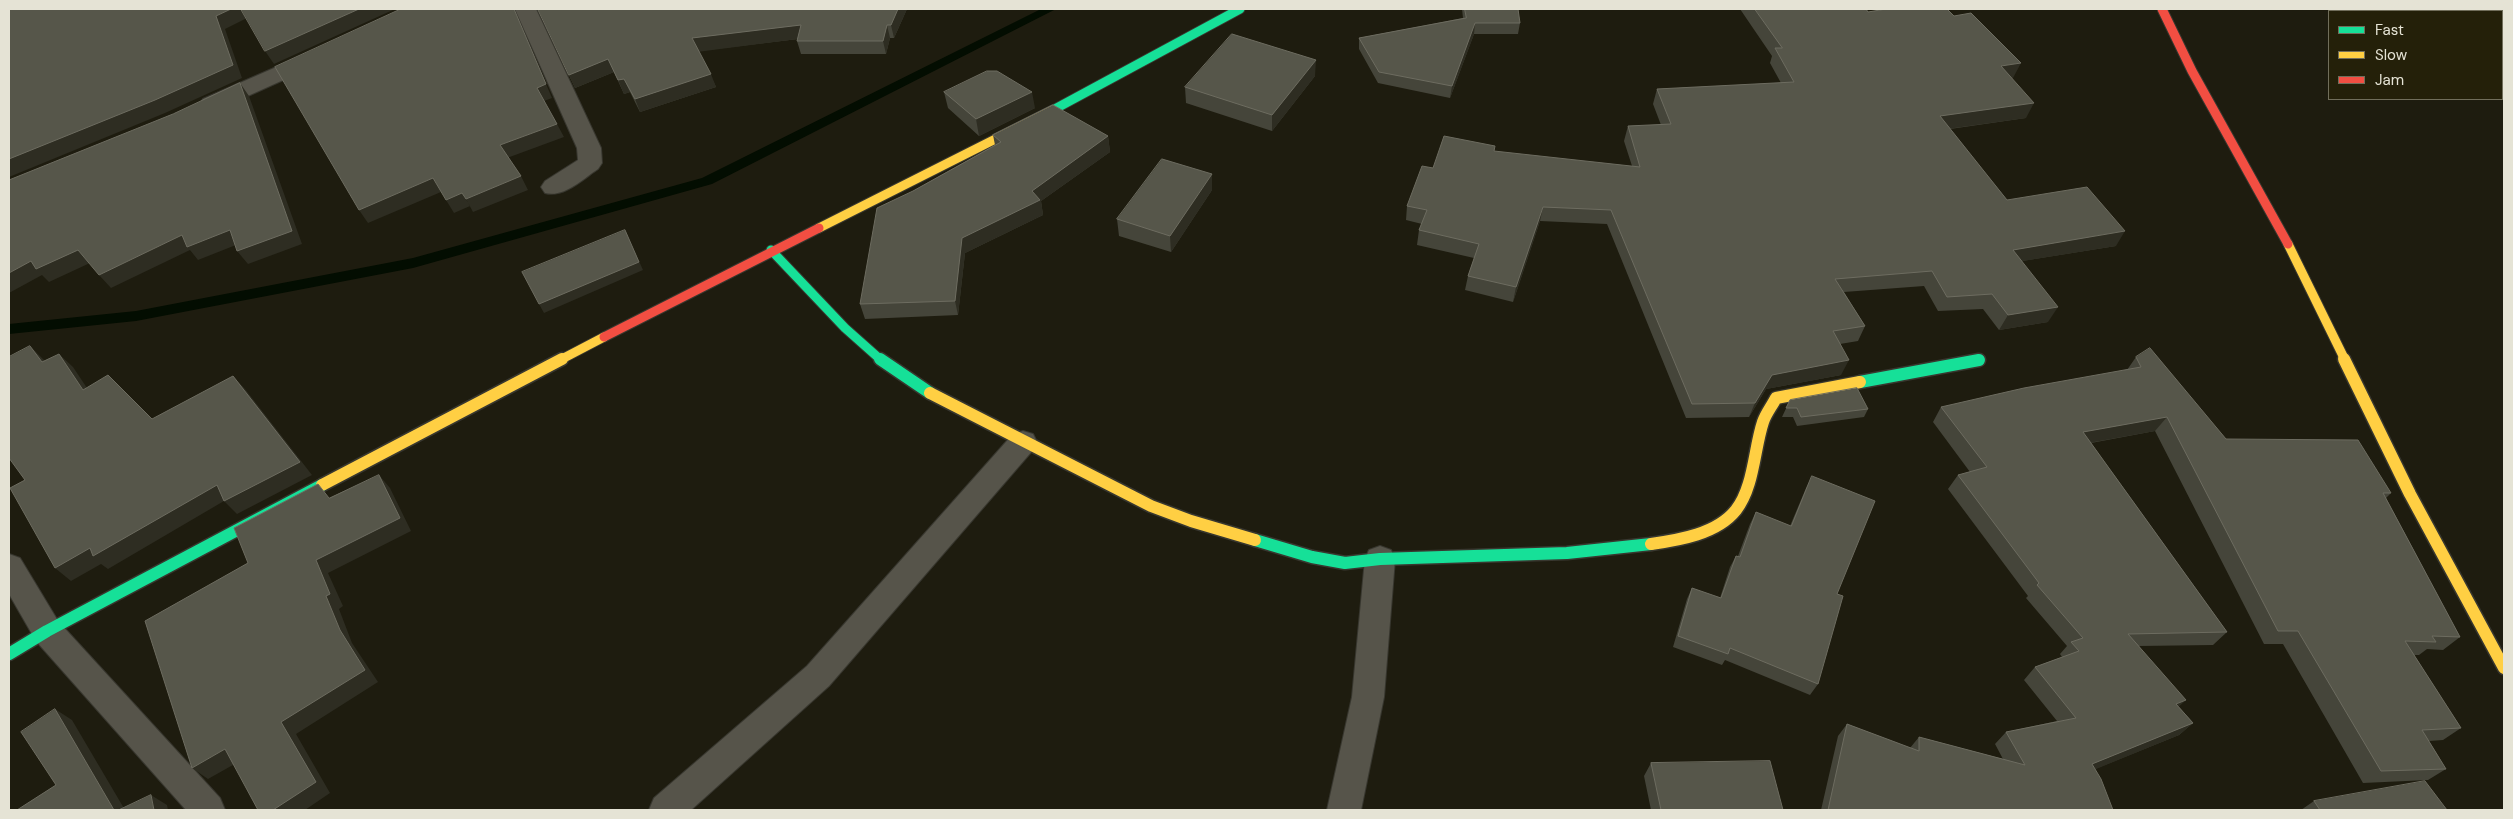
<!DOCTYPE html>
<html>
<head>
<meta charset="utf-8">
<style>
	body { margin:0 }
	#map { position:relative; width:2513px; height:819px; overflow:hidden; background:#1e1c0f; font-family:"DM Sans",sans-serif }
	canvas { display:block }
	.frame { position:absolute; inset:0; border:10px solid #e5e3d5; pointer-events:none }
	.legend { position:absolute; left:2328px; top:10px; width:175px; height:90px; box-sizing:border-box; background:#242009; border:1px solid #716e5b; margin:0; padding:6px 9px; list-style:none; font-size:15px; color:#e5e3d5 }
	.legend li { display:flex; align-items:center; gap:10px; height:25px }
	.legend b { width:25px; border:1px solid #716e5b }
</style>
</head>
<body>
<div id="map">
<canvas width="2513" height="819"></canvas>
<div class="frame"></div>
<ul class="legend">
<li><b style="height:6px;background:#16e098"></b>Fast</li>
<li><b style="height:6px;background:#ffcf43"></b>Slow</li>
<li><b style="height:6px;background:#f24e42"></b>Jam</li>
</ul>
</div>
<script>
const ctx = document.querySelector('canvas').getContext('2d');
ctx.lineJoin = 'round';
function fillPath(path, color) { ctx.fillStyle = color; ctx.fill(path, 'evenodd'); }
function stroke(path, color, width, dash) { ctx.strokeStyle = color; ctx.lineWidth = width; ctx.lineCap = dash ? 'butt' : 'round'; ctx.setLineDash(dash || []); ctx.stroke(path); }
fillPath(new Path2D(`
	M 1041,9 L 1056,9 L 712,184 L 413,268 L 136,321 L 9,334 L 9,324 L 136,311 L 413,258 L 702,178 Z`), '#030d01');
const street = new Path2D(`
	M 515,9 L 536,9 L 601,148 L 602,163 L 598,169 C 583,179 564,198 545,193 L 541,187 L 545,181 L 578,160 L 577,148 Z
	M 313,51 L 321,53 L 324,58 L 321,63 L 219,109 L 211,111 L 203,109 L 200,104 L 203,99 Z
	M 1023,431 L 1033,434 L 1037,442 L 1033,450 L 829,686 L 691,810 L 649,810 L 654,798 L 807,666 L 1013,434 Z
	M 1380,546 L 1391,550 L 1395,559 L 1384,697 L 1361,810 L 1327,810 L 1352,697 L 1365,559 L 1369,550 Z
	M 9,554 L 20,558 L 58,621 L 220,798 L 225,810 L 186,810 L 36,641 L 9,594 Z`);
const fastFar1 = new Path2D(`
	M 1053,110 L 1240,9
	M 771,250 L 845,328 L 881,360`);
const fast = new Path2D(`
	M 880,359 L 930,393
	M 1860,382 L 1979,360
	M 1255,540 L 1312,557 L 1345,563 L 1380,559 L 1567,553 L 1651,544
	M 9,654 L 47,631 L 322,485`);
const slowFar1 = new Path2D(`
	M 819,228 L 1053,110
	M 2288,244 L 2345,360
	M 560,360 L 604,337`);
const slow = new Path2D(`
	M 2344,359 L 2410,494 L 2504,668
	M 930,393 L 1151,506 L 1191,521 L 1255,540
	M 322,485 L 562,359
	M 1651,544 C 1679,540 1717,534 1736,510 C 1754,487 1754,449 1763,422 C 1766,413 1772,406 1776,398 L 1860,382`);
const jam = new Path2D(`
	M 2162,9 L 2192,71 L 2288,244
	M 604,337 L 819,228`);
stroke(street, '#38372f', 2);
stroke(fastFar1, '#38372f', 11);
stroke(fast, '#38372f', 15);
stroke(slowFar1, '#38372f', 11);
stroke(slow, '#38372f', 15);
stroke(jam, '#38372f', 11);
fillPath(street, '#56544a');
stroke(fastFar1, '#16e098', 9);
stroke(fast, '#16e098', 12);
stroke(slowFar1, '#ffcf43', 9);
stroke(slow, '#ffcf43', 12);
stroke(jam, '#f24e42', 9);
fillPath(new Path2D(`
	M 538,9 L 907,9 L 894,38 L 890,38 L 886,54 L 801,54 L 797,41 L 798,39 L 699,51 L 716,87 L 640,112 L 630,92 L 624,94 L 614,72 L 575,88 Z
	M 1462,9 L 1518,9 L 1520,23 L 1518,34 L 1474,34 L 1450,98 L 1378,83 L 1359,49 L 1359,38 L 1463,18 Z
	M 1740,9 L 1866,9 L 1868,12 L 2013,78 L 2012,78 L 2026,118 L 1950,129 L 2007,200 L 2116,246 L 2022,261 L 2048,322 L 1999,330 L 1983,309 L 1938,311 L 1924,286 L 1844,292 L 1865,326 L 1858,341 L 1840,344 L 1841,375 L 1766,389 L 1749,417 L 1686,418 L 1607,224 L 1540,221 L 1513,302 L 1465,290 L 1468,276 L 1474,258 L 1417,245 L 1419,230 L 1422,224 L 1406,220 L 1407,206 L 1433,168 L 1632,166 L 1624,141 L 1628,126 L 1661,125 L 1653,104 L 1657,89 L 1781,83 L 1770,63 L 1772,56 Z
	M 1315,76 L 1272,131 L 1186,103 L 1185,87 Z
	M 944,92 L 1035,108 L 979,136 L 948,108 Z
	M 993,135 L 1108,136 L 1110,152 L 1041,201 L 1043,215 L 965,253 L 958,315 L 865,319 L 860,304 L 913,191 L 995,145 Z
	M 1212,190 L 1171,252 L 1119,236 L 1117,219 Z
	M 2136,357 L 2226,439 L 2391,493 L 2386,498 L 2460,637 L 2443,650 L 2427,649 L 2419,655 L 2414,655 L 2461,728 L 2443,740 L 2429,741 L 2446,769 L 2428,780 L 2363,783 L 2283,644 L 2264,644 L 2155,431 L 2091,443 L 2227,632 L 2213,645 L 2139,646 L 2179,707 L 2193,723 L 2179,735 L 2095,769 L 2113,810 L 1821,810 L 1838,736 L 1847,724 L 1910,748 L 1919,737 L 2003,759 L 1995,744 L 2006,732 L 2057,721 L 2024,680 L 2035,667 L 2062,657 L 2060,654 L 2067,646 L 2026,598 L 2028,596 L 1948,489 L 1958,475 L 1970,472 L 1933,422 L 1941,407 L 2127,370 Z
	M 1790,400 L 1868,409 L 1864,417 L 1797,426 L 1793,417 L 1782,417 Z
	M 1812,476 L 1837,594 L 1818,684 L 1810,695 L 1725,660 L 1722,665 L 1673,647 L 1687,599 L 1692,588 L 1720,598 L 1730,567 L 1736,556 L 1738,556 L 1750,524 L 1756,512 L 1790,526 L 1806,488 Z
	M 1651,763 L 1783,810 L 1651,810 L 1644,776 Z
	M 2314,801 L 2447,810 L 2301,810 Z`), '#45453a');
fillPath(new Path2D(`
	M 231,9 L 241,9 L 247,18 L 225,29 L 242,78 L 165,113 L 9,177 L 9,159 L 216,16 Z
	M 359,9 L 395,9 L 274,64 L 265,51 Z
	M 514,9 L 552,98 L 544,101 L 537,88 Z
	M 898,9 L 907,9 L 894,38 L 891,25 Z
	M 1475,23 L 1474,34 L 1450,98 L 1452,86 Z
	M 801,25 L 805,38 L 697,52 L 692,38 Z
	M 887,25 L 890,38 L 886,54 L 883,41 Z
	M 608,59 L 614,72 L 575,88 L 569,75 Z
	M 1316,60 L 1315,76 L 1272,131 L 1272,115 Z
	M 2021,63 L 2013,78 L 1994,81 L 2001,66 Z
	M 711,74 L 716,87 L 640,112 L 635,99 Z
	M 624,79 L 630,92 L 624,94 L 618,80 Z
	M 240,83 L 249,96 L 302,244 L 248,264 L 237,251 Z
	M 1032,92 L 1035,108 L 979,136 L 976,119 Z
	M 2034,103 L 2026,118 L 1933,131 L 1940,116 Z
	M 557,124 L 564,137 L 507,158 L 500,145 Z
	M 1108,136 L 1110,152 L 1041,201 L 1043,215 L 965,253 L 958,315 L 955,301 L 962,238 L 1032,191 Z
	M 1212,174 L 1212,190 L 1171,252 L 1170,236 Z
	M 521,176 L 528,190 L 473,212 L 466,199 Z
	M 433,178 L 441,192 L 368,223 L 359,210 Z
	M 462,193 L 470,206 L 454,213 L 446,200 Z
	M 1543,207 L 1540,221 L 1513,302 L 1516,287 Z
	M 230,230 L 241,243 L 198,260 L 190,250 L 111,288 L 99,275 L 182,235 Z
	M 625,230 L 643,270 L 544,313 L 539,304 Z
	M 2125,231 L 2116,246 L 2004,264 L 2013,250 Z
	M 78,250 L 90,263 L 49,282 L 42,275 L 9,293 L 9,273 L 31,261 Z
	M 2058,307 L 2048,322 L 1999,330 L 2008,315 Z
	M 30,346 L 44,360 L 56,376 L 42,362 Z
	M 59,354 L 73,367 L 97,403 L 83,390 Z
	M 1849,360 L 1841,375 L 1766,389 L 1749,417 L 1755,403 L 1772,375 Z
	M 233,376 L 245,389 L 312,475 L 237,514 L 224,501 L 108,569 L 101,564 L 71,581 L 55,568 Z
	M 2167,417 L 2155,431 L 2072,446 L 2083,432 Z
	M 379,475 L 390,488 L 411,531 L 328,573 L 343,606 L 339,609 L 352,643 L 378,682 L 296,734 L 330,793 L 305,810 L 273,810 L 281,722 L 340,630 L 326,596 L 316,560 Z
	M 2186,700 L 2172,713 L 2176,704 Z
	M 55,709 L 72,720 L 125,810 L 114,810 Z
	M 2193,723 L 2179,735 L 2079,776 L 2092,764 Z
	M 225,749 L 240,761 L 208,779 L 192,768 Z
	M 151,795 L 167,805 L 168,810 L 154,810 Z`), '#2e2d22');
const building = new Path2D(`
	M 9,9 L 231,9 L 216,16 L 233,65 L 155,100 L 9,159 Z
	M 241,9 L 359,9 L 265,51 Z
	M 401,9 L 514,9 L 546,84 L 537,88 L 557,124 L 500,145 L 521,176 L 466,199 L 462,193 L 446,200 L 433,178 L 359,210 L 275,67 Z
	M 538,9 L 898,9 L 891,25 L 887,25 L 883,41 L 797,41 L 801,25 L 692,38 L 711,74 L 635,99 L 624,79 L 618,80 L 608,59 L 569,75 Z
	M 1465,9 L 1518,9 L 1520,23 L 1475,23 L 1452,86 L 1379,72 L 1359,38 L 1466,18 Z
	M 1755,9 L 1866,9 L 1868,12 L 1886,9 L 1947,9 L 1954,16 L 1971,13 L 2021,63 L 2001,66 L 2034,103 L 1940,116 L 2007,200 L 2087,187 L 2125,231 L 2013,250 L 2058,307 L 2008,315 L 1992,294 L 1947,297 L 1932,271 L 1835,279 L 1865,326 L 1833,331 L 1849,360 L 1772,375 L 1755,403 L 1692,404 L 1611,210 L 1543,207 L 1516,287 L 1468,276 L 1479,244 L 1419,230 L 1427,210 L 1407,206 L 1422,166 L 1433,168 L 1444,136 L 1495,146 L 1494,151 L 1640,167 L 1628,126 L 1671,124 L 1657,89 L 1794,82 L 1775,48 L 1782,48 Z
	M 1232,34 L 1316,60 L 1272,115 L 1185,87 Z
	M 987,71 L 997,71 L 1032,92 L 976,119 L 944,92 Z
	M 240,83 L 292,231 L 237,251 L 230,230 L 187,247 L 182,235 L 99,275 L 78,250 L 36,269 L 31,261 L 9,273 L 9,180 L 173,114 Z
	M 1053,105 L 1108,136 L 1032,191 L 1040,200 L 962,238 L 955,301 L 860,304 L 877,208 L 913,191 L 1001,142 L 993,135 Z
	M 1162,159 L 1212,174 L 1170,236 L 1117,219 Z
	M 625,230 L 639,262 L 539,304 L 522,272 Z
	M 30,346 L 42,362 L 59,354 L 83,390 L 108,375 L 152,419 L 233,376 L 300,462 L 224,501 L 217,485 L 93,556 L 90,548 L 55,568 L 10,488 L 25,480 L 9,458 L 9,357 Z
	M 2150,348 L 2226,439 L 2358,440 L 2391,493 L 2383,493 L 2460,637 L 2432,636 L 2436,642 L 2405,641 L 2461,728 L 2422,730 L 2446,769 L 2381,771 L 2298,631 L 2278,631 L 2167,417 L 2083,432 L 2227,632 L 2128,634 L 2186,700 L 2176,704 L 2193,723 L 2092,764 L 2101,779 L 2113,810 L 1828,810 L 1847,724 L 1919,751 L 1919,737 L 2025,765 L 2006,732 L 2076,718 L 2035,667 L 2079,651 L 2071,642 L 2083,638 L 2037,585 L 2039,583 L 1958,475 L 1987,467 L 1941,407 L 2024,388 L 2141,367 L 2136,357 Z
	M 1857,388 L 1868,409 L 1801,417 L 1797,408 L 1786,408 L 1790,400 Z
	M 379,475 L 400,518 L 316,560 L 330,594 L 326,596 L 340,630 L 365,670 L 281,722 L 316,782 L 273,810 L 258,810 L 225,749 L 192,768 L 145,621 L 248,563 L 234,528 L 318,484 L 329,498 Z
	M 1812,476 L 1875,501 L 1837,594 L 1843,596 L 1818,684 L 1730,648 L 1728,654 L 1678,636 L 1692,588 L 1721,598 L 1736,556 L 1740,557 L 1756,512 L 1791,526 Z
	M 55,709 L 114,810 L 17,810 L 56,785 L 21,732 Z
	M 1770,761 L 1783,810 L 1661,810 L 1651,763 Z
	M 2425,781 L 2447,810 L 2320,810 L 2314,801 Z
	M 151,795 L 154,810 L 119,810 Z`);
fillPath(building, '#56564a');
stroke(building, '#6d6c60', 1);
</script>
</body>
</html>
